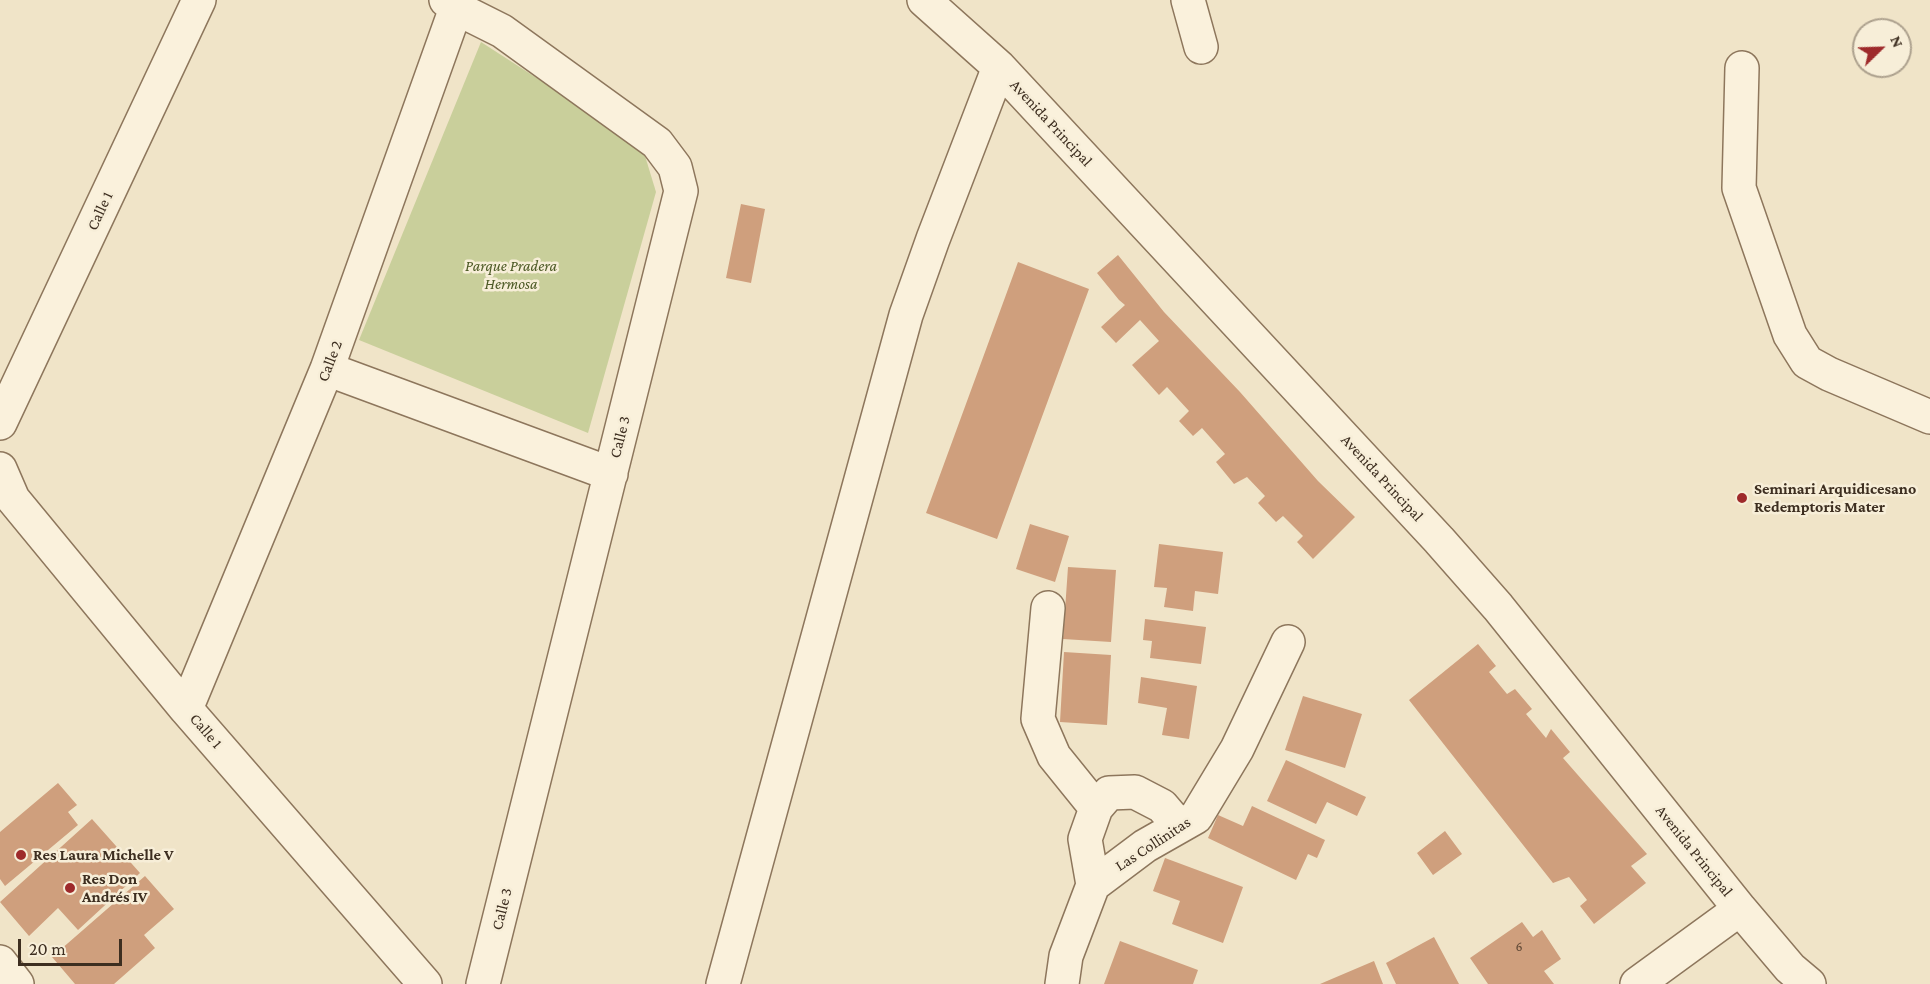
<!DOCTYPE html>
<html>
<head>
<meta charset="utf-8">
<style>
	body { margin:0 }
	#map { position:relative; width:1930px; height:984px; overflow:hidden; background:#f0e4c8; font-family:"Crimson Pro",serif }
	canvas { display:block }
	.north { position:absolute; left:1852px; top:18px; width:60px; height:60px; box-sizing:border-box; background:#f7eed8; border:2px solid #ada18e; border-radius:50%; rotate:67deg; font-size:16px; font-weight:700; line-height:24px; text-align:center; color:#3d2e20 }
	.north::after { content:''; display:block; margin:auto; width:21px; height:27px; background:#9e2a2b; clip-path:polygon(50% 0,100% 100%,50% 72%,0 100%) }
	.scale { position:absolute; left:18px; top:939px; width:104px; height:27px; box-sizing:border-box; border:3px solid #3d2e20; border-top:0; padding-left:8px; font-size:18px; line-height:21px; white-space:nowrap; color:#3d2e20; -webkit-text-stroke:4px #f7eed8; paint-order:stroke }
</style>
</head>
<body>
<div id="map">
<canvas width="1930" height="984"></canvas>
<div class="north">N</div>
<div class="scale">20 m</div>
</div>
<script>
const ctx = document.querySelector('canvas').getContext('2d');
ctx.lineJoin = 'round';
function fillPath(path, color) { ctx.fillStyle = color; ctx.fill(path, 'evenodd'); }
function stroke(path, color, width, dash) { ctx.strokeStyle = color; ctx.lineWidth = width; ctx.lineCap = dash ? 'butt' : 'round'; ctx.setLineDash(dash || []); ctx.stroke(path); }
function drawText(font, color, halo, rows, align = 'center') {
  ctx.font = font + ' "Crimson Pro",serif'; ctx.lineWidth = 5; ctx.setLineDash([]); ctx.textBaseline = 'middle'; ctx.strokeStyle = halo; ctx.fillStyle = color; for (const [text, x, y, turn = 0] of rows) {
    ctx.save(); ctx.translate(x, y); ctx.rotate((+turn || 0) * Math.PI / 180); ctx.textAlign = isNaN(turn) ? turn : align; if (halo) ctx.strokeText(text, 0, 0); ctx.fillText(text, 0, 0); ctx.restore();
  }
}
fillPath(new Path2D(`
	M 481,42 L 642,146 L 656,192 L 588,433 L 359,340 Z`), '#c9cf9b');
fillPath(new Path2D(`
	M 741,204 L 765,209 L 751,283 L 726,278 Z
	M 1118,255 L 1164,312 L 1240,392 L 1318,481 L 1355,517 L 1313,559 L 1297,542 L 1303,536 L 1283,516 L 1276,522 L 1258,503 L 1265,496 L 1247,477 L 1234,484 L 1216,462 L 1225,454 L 1202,428 L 1193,436 L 1179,421 L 1189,411 L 1167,387 L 1159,395 L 1132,365 L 1159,341 L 1140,320 L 1116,343 L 1101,327 L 1125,305 L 1119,300 L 1097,273 Z
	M 1018,262 L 1089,289 L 997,539 L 926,513 Z
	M 1030,524 L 1069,536 L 1055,582 L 1016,569 Z
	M 1159,544 L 1223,552 L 1218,594 L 1195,591 L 1193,611 L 1164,607 L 1167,588 L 1154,587 Z
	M 1068,567 L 1116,570 L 1111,642 L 1063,639 Z
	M 1145,619 L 1206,627 L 1201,664 L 1150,658 L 1152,641 L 1143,640 Z
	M 1478,644 L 1496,666 L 1489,672 L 1507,694 L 1515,689 L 1532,709 L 1526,714 L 1546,738 L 1551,729 L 1570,752 L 1563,758 L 1647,854 L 1631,866 L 1646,883 L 1594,924 L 1580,906 L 1587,900 L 1569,877 L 1553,883 L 1409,700 Z
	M 1064,652 L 1111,655 L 1107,725 L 1060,722 Z
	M 1141,677 L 1197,686 L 1189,739 L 1162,735 L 1167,708 L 1138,703 Z
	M 1303,696 L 1362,714 L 1345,768 L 1285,750 Z
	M 1286,760 L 1366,797 L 1357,816 L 1327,802 L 1316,824 L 1267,801 Z
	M 58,783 L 77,805 L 68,812 L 78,825 L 5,886 L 0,879 L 0,832 Z
	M 1252,806 L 1325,840 L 1317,858 L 1308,854 L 1296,880 L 1208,838 L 1218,815 L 1243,826 Z
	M 92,819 L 140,873 L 78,930 L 58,908 L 29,936 L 0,902 Z
	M 1445,831 L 1462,854 L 1433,875 L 1417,853 Z
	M 1165,858 L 1243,887 L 1223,943 L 1172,924 L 1180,901 L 1153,891 Z
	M 145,876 L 174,909 L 144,935 L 155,948 L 114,984 L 75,984 L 52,957 Z
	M 1522,922 L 1533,937 L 1542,930 L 1561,959 L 1544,971 L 1554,984 L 1488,984 L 1470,958 Z
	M 1434,937 L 1459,984 L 1396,984 L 1386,963 Z
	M 1120,941 L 1198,970 L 1193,984 L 1104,984 Z
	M 1374,961 L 1383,984 L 1320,984 L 1327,981 Z`), '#cf9f7d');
const minor = new Path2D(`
	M 446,0 L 456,8 L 502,31 L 657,143 L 675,167 L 681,191 L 483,984
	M 924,0 L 999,67 L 1439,540 L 1498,607 L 1740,909 L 1790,968 L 1809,984
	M 1188,0 L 1201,47
	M 1742,68 L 1739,188 L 1790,335 L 1807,362 L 1829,374 L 1930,417
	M 327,369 L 611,474
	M 0,423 L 199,0
	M 0,469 L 13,499 L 186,709 L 425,984
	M 1048,608 L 1038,719 L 1054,756 L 1096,808
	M 186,709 L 327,369 L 456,8
	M 1093,885 L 1085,839 L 1096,808 L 1109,793 L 1135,792 L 1162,806 L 1179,826
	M 0,962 L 17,984
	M 723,984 L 906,315 L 933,239 L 999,67
	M 1062,984 L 1066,956 L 1093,885 L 1145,846 L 1196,817 L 1237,749 L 1288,642
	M 1637,984 L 1740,909`);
stroke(minor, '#8d765c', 36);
stroke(minor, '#faf1dc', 33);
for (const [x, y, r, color] of [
	[1742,498,6,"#9e2a2b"],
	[21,855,6,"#9e2a2b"],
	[70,888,6,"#9e2a2b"]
]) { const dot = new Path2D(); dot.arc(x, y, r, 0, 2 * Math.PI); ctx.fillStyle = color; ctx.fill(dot); stroke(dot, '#f7eed8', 2); }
drawText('14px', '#624a37', null, [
	["6",1519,947]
]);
drawText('16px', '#3d2e20', '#f7eed8', [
	["Avenida Principal",1051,123,47],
	["Calle 1",100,211,-65],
	["Calle 2",330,361,-69],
	["Calle 3",620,437,-76],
	["Avenida Principal",1382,478,47],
	["Calle 1",206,731,49],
	["Las Collinitas",1153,844,-33],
	["Avenida Principal",1694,851,51],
	["Calle 3",502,909,-76]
]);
drawText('italic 16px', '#4d5a26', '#f7eed8', [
	["Parque Pradera",511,266],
	["Hermosa",511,284]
]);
drawText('bold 16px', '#3d2e20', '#f7eed8', [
	["Seminari Arquidicesano",1754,489],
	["Redemptoris Mater",1754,507],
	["Res Laura Michelle V",33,855],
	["Res Don",82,879],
	["Andrés IV",82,897]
], 'left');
</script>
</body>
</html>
